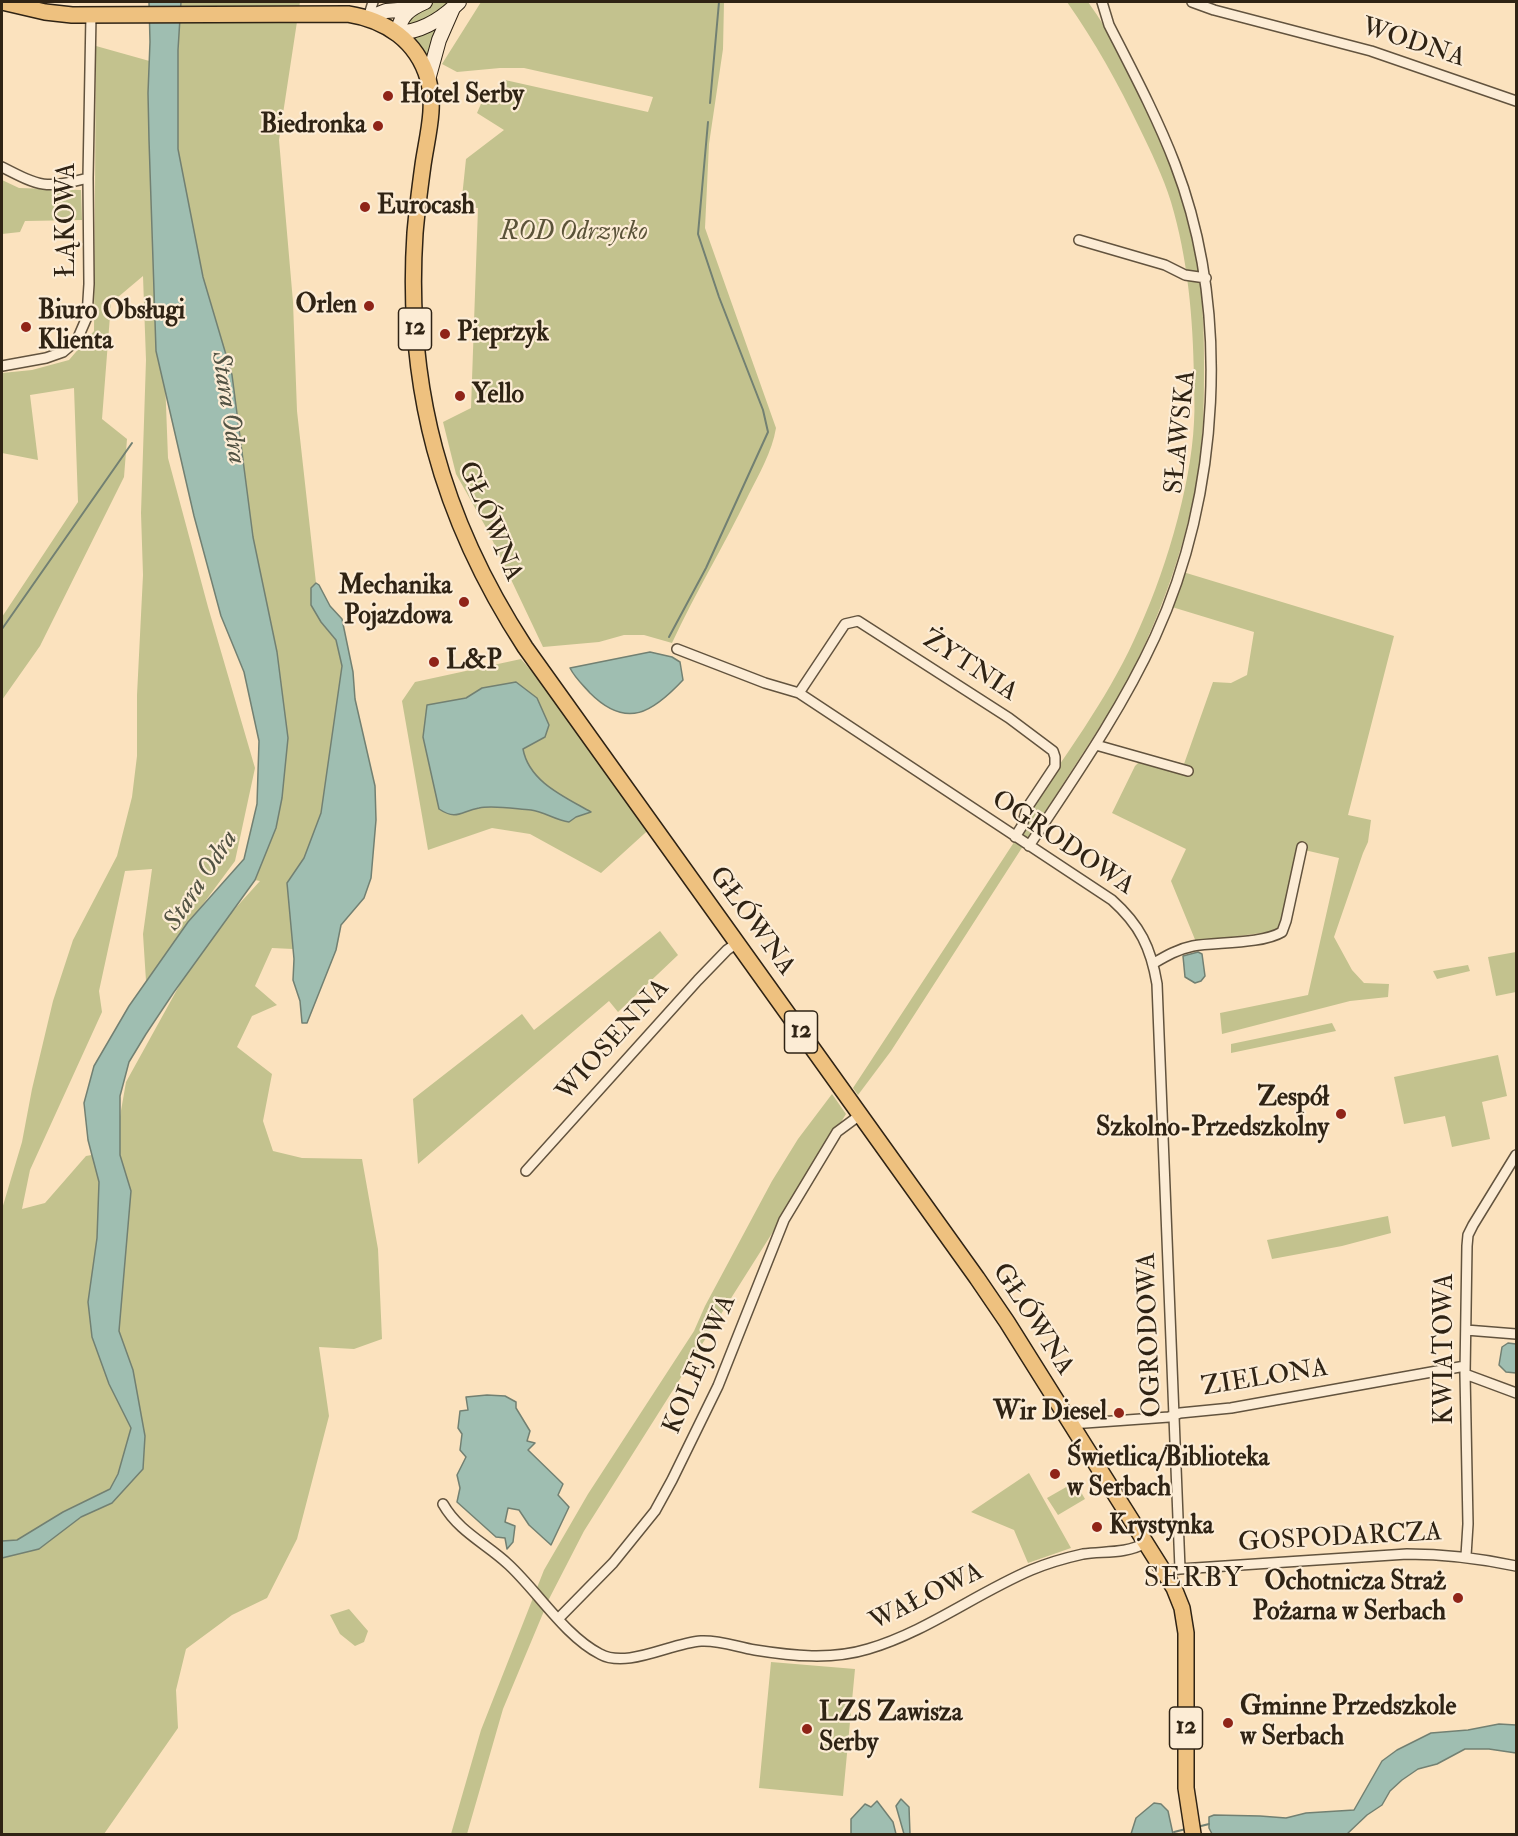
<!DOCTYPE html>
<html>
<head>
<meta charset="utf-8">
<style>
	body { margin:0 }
	#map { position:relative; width:1518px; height:1836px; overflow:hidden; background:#fbe2be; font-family:"IM FELL Double Pica",serif }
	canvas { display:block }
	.frame { position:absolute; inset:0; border:3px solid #2f2314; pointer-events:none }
</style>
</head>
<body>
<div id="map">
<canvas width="1518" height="1836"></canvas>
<div class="frame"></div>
</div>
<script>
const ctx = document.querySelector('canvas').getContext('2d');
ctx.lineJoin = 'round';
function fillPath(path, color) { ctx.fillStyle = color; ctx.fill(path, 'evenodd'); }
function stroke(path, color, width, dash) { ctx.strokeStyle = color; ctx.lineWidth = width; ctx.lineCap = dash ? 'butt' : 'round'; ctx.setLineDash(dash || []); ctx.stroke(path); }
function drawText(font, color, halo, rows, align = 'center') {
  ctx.font = font + ' "IM FELL Double Pica",serif'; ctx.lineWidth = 4.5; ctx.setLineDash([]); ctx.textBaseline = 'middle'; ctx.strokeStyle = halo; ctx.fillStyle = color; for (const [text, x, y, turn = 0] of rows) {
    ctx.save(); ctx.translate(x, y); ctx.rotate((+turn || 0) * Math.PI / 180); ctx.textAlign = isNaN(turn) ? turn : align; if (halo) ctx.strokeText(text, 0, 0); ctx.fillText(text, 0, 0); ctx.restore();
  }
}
fillPath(new Path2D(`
	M 181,2 L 300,2 L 279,140 L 293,302 L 297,411 L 316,583 L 311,588 L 321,622 L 336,640 L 342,666 L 321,813 L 304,858 L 287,883 L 293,949 L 272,948 L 255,986 L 277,1005 L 252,1016 L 237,1047 L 272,1074 L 263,1121 L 273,1151 L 302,1158 L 362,1159 L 378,1249 L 382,1339 L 354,1349 L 319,1347 L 329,1416 L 297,1539 L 267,1598 L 232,1615 L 186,1649 L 176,1690 L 178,1728 L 104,1834 L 2,1834 L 2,1209 L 22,1142 L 32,1089 L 53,1001 L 73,940 L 117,856 L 132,797 L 137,756 L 137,695 L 143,575 L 141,513 L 146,360 L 143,276 L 111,303 L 102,419 L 127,439 L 124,477 L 40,646 L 2,700 L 2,617 L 78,502 L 74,388 L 30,395 L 38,460 L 2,453 L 2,373 L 32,370 L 69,360 L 94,331 L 96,46 L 153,62 L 168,458 L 208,607 L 255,768 L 235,861 L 146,981 L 143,934 L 152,869 L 125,871 L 99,991 L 102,1012 L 30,1170 L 22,1209 L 45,1203 L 86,1156 L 114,1151 L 126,1082 L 184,977 L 221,924 L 260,881 L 255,880 L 276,828 L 288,738 L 277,652 L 253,537 L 232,375 L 203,277 L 178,149 L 178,50 Z
	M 434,2 L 454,2 L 410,29 L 404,24 L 420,9 Z
	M 481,2 L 724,2 L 723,49 L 709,144 L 705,228 L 776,428 C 772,452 759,474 748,496 C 724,546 695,593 672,643 L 644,635 L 624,635 L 599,642 L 543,647 L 488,531 L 456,474 L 443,422 L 471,408 L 478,208 L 461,207 L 466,159 L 504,130 L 477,113 L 483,99 L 497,102 L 505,80 L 648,112 L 653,97 L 524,68 L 500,68 L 457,72 L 442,64 Z
	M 1067,2 L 1088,2 C 1112,35 1130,72 1147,109 C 1169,157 1186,207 1196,259 C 1203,293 1204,328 1204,363 C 1204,399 1204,436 1198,472 C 1186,550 1157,624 1121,694 L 891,1051 L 858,1095 L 853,1088 L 1024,827 L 1027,813 C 1064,757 1106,701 1134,640 C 1163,579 1191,489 1194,422 C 1195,407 1194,392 1194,377 C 1193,318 1188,259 1171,202 C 1163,176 1151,152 1139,127 C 1118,83 1095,42 1067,2 Z
	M 445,19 L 430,63 L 413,37 Z
	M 2,180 L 19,188 L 81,190 L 82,220 L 25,221 L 20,232 L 2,234 Z
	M 1183,572 L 1394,636 L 1348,815 L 1371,820 L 1368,842 L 1363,853 L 1334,937 L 1352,970 L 1364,983 L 1389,984 L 1388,997 L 1350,1001 L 1222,1034 L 1220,1013 L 1308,995 L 1339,858 L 1300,849 L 1284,918 L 1279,928 L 1268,932 L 1196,942 L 1171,881 L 1186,849 L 1112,813 L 1135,766 L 1147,754 L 1184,764 L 1213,682 L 1231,683 L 1247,675 L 1254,632 L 1172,607 Z
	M 521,659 L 596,745 L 655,824 L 601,873 L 530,834 L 492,828 L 428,850 L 402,701 L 415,682 Z
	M 660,931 L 678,955 L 618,1012 L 609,1001 L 418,1164 L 413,1099 L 522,1014 L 534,1030 Z
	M 1516,952 L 1516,992 L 1496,996 L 1488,957 Z
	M 1468,965 L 1470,971 L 1437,979 L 1433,971 Z
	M 1332,1023 L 1336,1031 L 1231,1053 L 1231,1044 Z
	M 1498,1055 L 1507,1096 L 1482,1102 L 1490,1139 L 1452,1147 L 1445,1116 L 1404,1124 L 1394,1077 Z
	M 832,1094 L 846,1114 L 776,1227 L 584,1531 L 549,1599 L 503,1709 L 467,1834 L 451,1834 L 481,1730 L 544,1570 L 588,1494 L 694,1331 L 705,1306 L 772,1181 L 798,1139 Z
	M 1388,1216 L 1391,1233 L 1342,1246 L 1272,1259 L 1267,1240 Z
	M 1029,1473 L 1071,1548 L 1028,1563 L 1014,1530 L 971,1512 Z
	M 1075,1482 L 1085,1499 L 1058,1515 L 1047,1498 Z
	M 349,1609 L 368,1631 L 364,1642 L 355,1646 L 340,1634 L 330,1615 Z
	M 771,1662 L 855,1669 L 843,1796 L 759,1788 Z`), '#c3c28e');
const water = new Path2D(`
	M 149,2 L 181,2 L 178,50 L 178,149 L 203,277 L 232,375 L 253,537 L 277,652 L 288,738 L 282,798 L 276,828 L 255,880 L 174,992 L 146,1034 L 129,1062 L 120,1096 L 120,1155 L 131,1191 L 119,1331 L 133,1370 L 145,1436 L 143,1469 L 112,1503 L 81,1517 L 39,1549 L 2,1558 L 2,1541 L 17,1540 L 63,1512 L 110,1489 L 118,1474 L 131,1428 L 109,1384 L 92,1337 L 88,1302 L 97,1238 L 99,1182 L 88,1140 L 84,1103 L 94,1066 L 129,1006 L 188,922 L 244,859 L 257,804 L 259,741 L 244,672 L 221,616 L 194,516 L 156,351 L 149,140 L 148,93 L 150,42 Z
	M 316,583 L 319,585 L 330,606 L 342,619 L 353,672 L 355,699 L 375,786 L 376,820 L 371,878 L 364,898 L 341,925 L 336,950 L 307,1023 L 302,1023 L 300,1001 L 293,980 L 294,959 L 287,883 L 304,858 L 321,813 L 342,666 L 336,640 L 321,622 L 311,605 L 311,588 Z
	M 650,652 L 672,657 L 680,662 L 683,680 C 653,712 627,730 590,693 C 583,685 575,678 570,668 Z
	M 516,682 L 537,698 L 549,725 L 545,737 L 523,749 C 529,782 565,797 591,812 L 576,817 L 569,822 C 555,820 545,812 531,810 C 516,809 493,805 479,808 C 461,811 457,821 439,809 L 423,737 L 427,705 L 466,698 L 482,688 Z
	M 1198,952 L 1202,954 L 1205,976 L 1201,981 L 1195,983 L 1185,977 L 1183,956 Z
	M 1508,1343 L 1516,1344 L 1516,1373 L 1506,1372 L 1499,1365 L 1502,1347 Z
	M 487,1395 L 505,1396 L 516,1402 L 516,1408 L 530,1431 L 527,1441 L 535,1443 L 528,1450 L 563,1484 L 558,1495 L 569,1507 L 551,1545 L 529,1525 L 519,1510 L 508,1508 L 505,1522 L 515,1526 L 513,1542 L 507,1549 L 505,1538 L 496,1537 L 457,1502 L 460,1488 L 457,1475 L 466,1457 L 460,1450 L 462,1434 L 458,1428 L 460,1411 L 468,1410 L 466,1397 Z
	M 1499,1724 L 1516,1725 L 1516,1753 L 1489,1749 L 1465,1749 L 1437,1764 L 1418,1769 L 1402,1780 L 1390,1791 L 1382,1805 L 1367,1815 L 1347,1834 L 1212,1834 L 1209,1828 L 1209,1817 L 1214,1815 L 1260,1816 L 1286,1818 L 1306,1813 L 1354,1810 L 1382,1761 L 1397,1750 L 1431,1733 L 1468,1730 Z
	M 901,1799 L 909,1807 L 910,1834 L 904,1834 L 896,1806 Z
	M 877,1801 L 893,1822 L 896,1834 L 851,1834 L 851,1819 L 865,1804 L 871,1807 Z
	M 1154,1803 L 1161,1804 L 1168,1811 L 1173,1834 L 1131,1834 L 1136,1818 Z`);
fillPath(water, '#9fbeb1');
stroke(water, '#728072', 1.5);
stroke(new Path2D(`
	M 710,103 L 719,2
	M 2,629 L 132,443
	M 669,637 L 706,568 L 768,432 L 763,410 L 719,297 L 698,234 L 708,122
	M 1197,1827 L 1209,1824
	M 1174,1832 L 1186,1829`), '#728072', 2);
const street = new Path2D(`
	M 1192,2 L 1214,10 L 1371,51 L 1516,101
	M 368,18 L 373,2
	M 2,167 C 41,187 45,189 88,178
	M 1079,240 L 1165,265 L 1185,275 L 1206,278
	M 2,366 L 46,358 L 63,352 L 77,340 L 87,317 L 89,284 L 88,178 L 91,15
	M 677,649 L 765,683 L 799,693 L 1112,900 C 1140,925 1151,948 1157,984 L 1180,1569
	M 799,693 L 845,624 L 858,621 L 1009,718 L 1053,751 L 1055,757 L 1055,766 L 1027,808 L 1022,826 L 1015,837
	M 1096,745 L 1188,771
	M 1029,846 C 1074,778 1121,711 1155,637 C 1220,496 1231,310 1175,164 C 1157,117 1132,70 1109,25 L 1102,2
	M 1154,963 C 1166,956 1178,949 1193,946 C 1217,942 1262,944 1282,932 L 1286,921 L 1302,847
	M 526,1171 L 698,980 L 727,950 L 737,943
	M 1466,1330 L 1516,1334
	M 1465,1374 L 1516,1393
	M 1071,1424 L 1169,1417 L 1180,1413 L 1231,1408 L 1465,1366
	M 443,1504 C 459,1532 487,1544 509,1565 C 538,1592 565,1636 600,1654 C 627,1669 671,1643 701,1641 C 720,1640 737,1647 755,1650 C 792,1656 832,1660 868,1649 C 926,1632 975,1594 1031,1570 C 1048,1563 1065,1558 1083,1554 C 1104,1551 1126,1554 1145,1543
	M 1466,1556 L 1468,1524 L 1465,1374 L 1467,1246 L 1468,1235 L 1473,1225 L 1516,1155
	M 1165,1574 L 1171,1570 L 1180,1569 L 1407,1554 C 1447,1554 1478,1558 1516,1566
	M 559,1618 L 613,1563 L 655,1511 L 672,1480 L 718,1386 L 784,1220 L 837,1132 L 860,1115`);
const secondary = new Path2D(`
	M 425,2 C 409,9 401,15 397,33 C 422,32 442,19 459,2
	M 368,18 L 386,11 L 410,9
	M 428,80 L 439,40 L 453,8`);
const primary = new Path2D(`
	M 2,2 L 45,12 L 72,15 L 348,14 C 386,20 417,41 428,79 C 436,107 427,137 423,165 C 420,187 417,210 415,233 C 405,386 441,518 525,647 L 977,1278 L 1007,1322 L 1174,1588 L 1182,1608 L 1186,1633 L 1186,1788 L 1193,1834`);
stroke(street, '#62533e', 12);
stroke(secondary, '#2f2314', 16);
stroke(primary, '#2f2314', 18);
stroke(street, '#fcecd5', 9);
stroke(secondary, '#fcecd5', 14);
stroke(primary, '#eec17f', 15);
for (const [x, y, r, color] of [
	[388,96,6,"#8f2418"],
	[378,126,6,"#8f2418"],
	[365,207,6,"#8f2418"],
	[369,306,6,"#8f2418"],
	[26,327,6,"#8f2418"],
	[445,334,6,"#8f2418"],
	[460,396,6,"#8f2418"],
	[464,602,6,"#8f2418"],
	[434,662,6,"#8f2418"],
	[1341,1114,6,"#8f2418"],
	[1119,1413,6,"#8f2418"],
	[1055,1474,6,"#8f2418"],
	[1097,1527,6,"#8f2418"],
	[1458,1598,6,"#8f2418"],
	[1228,1723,6,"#8f2418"],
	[807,1729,6,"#8f2418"]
]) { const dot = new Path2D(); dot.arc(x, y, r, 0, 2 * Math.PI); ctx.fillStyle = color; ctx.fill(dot); stroke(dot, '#fcecd5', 2); }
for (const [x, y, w] of [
	[415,329,33],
	[801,1032,33],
	[1186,1728,33]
]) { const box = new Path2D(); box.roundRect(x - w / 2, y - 21, w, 42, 4.5); ctx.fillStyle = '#fcecd5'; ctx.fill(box); stroke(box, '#2f2314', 1.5); }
drawText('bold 24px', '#2f2314', null, [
	["12",415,329],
	["12",801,1032],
	["12",1186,1728]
]);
drawText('26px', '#2f2314', '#fcecd5', [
	["WODNA",1413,44,18],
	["ŁĄKOWA",68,220,-90],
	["SŁAWSKA",1182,432,-84],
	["GŁÓWNA",489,522,67],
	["ŻYTNIA",969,667,33],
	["OGRODOWA",1062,844,34],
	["GŁÓWNA",751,922,54],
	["WIOSENNA",614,1041,-48],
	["GŁÓWNA",1032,1320,57],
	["OGRODOWA",1151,1335,-92],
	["KWIATOWA",1446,1349,-90],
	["KOLEJOWA",701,1365,-67],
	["ZIELONA",1265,1379,-9],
	["GOSPODARCZA",1340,1539,-3],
	["WAŁOWA",927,1598,-26]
]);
drawText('bold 26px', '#2f2314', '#fcecd5', [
	["Hotel Serby",400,96],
	["Biedronka",366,126,"right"],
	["Eurocash",377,207],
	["Orlen",357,306,"right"],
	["Biuro Obsługi",38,312],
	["Klienta",38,342],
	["Pieprzyk",457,334],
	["Yello",472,396],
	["Mechanika",452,587,"right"],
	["Pojazdowa",452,617,"right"],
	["L&P",446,662],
	["Zespół",1329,1099,"right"],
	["Szkolno-Przedszkolny",1329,1129,"right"],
	["Wir Diesel",1107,1413,"right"],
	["Świetlica/Biblioteka",1067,1459],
	["w Serbach",1067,1489],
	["Krystynka",1109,1527],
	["Ochotnicza Straż",1446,1583,"right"],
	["Pożarna w Serbach",1446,1613,"right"],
	["Gminne Przedszkole",1240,1708],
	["w Serbach",1240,1738],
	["LZS Zawisza",819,1714],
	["Serby",819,1744]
], 'left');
drawText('italic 26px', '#5b5339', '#fcecd5', [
	["ROD Odrzycko",574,233]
]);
drawText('italic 27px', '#515243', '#fcecd5', [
	["Stara Odra",227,408,81],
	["Stara Odra",202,881,-57]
]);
ctx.letterSpacing = '1.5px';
drawText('28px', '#2f2314', '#fcecd5', [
	["SERBY",1194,1580]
]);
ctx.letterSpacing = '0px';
</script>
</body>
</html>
